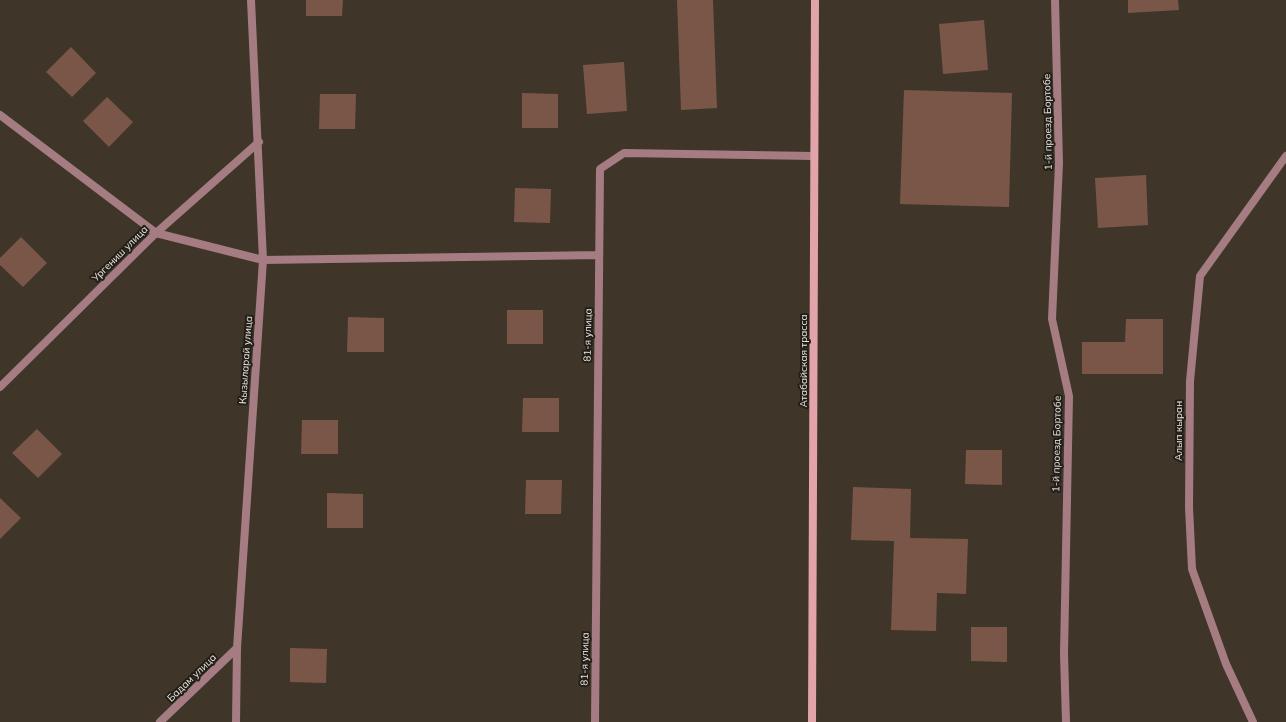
<!DOCTYPE html>
<html>
<head>
<meta charset="utf-8">
<style>
	body { margin:0 }
	canvas { display:block; background:#3f3529 }
</style>
</head>
<body>
<canvas width="1286" height="722"></canvas>
<script>
const ctx = document.querySelector('canvas').getContext('2d');
ctx.lineJoin = 'round';
function fillPath(path, color) { ctx.fillStyle = color; ctx.fill(path, 'evenodd'); }
function stroke(path, color, width, dash) { ctx.strokeStyle = color; ctx.lineWidth = width; ctx.lineCap = dash ? 'butt' : 'round'; ctx.setLineDash(dash || []); ctx.stroke(path); }
function drawText(font, color, halo, rows, align = 'center') {
  ctx.font = font + ' Mulish,sans-serif'; ctx.lineWidth = 4; ctx.setLineDash([]); ctx.textBaseline = 'middle'; ctx.strokeStyle = halo; ctx.fillStyle = color; for (const [text, x, y, turn = 0] of rows) {
    ctx.save(); ctx.translate(x, y); ctx.rotate((+turn || 0) * Math.PI / 180); ctx.textAlign = isNaN(turn) ? turn : align; if (halo) ctx.strokeText(text, 0, 0); ctx.fillText(text, 0, 0); ctx.restore();
  }
}
fillPath(new Path2D(`
	M 306,0 L 343,0 L 342,16 L 306,16 Z
	M 677,0 L 713,0 L 717,108 L 681,110 Z
	M 1128,0 L 1178,0 L 1179,10 L 1128,13 Z
	M 984,20 L 988,70 L 943,74 L 939,24 Z
	M 71,47 L 96,73 L 72,97 L 46,72 Z
	M 624,62 L 627,111 L 587,114 L 583,65 Z
	M 904,90 L 1012,93 L 1009,207 L 900,204 Z
	M 522,93 L 558,94 L 558,128 L 522,128 Z
	M 320,94 L 356,94 L 355,129 L 319,129 Z
	M 107,97 L 133,122 L 109,147 L 83,121 Z
	M 1146,175 L 1148,225 L 1098,228 L 1095,178 Z
	M 515,188 L 551,189 L 550,223 L 514,222 Z
	M 21,237 L 47,263 L 23,287 L 0,265 L 0,258 Z
	M 507,310 L 543,310 L 543,344 L 507,344 Z
	M 348,317 L 384,318 L 384,352 L 347,352 Z
	M 1126,319 L 1163,319 L 1163,374 L 1082,374 L 1082,342 L 1125,342 Z
	M 523,398 L 559,398 L 559,432 L 522,432 Z
	M 302,420 L 338,420 L 338,454 L 301,454 Z
	M 37,429 L 62,454 L 38,478 L 12,453 Z
	M 966,450 L 1002,450 L 1002,485 L 965,484 Z
	M 526,480 L 562,480 L 561,514 L 525,514 Z
	M 853,487 L 911,489 L 910,538 L 968,539 L 966,594 L 937,593 L 936,631 L 891,630 L 894,541 L 851,540 Z
	M 327,493 L 363,494 L 363,528 L 327,528 Z
	M 0,498 L 21,518 L 0,539 Z
	M 971,627 L 1007,627 L 1007,662 L 971,661 Z
	M 290,648 L 327,649 L 326,683 L 290,682 Z`), '#7a5649');
stroke(new Path2D(`
	M 1055,0 L 1059,163 L 1052,319 L 1069,396 L 1064,654 L 1066,722`), '#a57c81', 8);
stroke(new Path2D(`
	M 0,115 L 156,233 L 263,260 L 599,255
	M 0,387 L 156,233 L 259,142
	M 160,722 L 237,648
	M 236,722 L 237,648 L 263,260 L 251,0
	M 595,722 L 600,169 L 624,153 L 814,156
	M 1253,722 L 1226,664 L 1192,569 L 1189,507 L 1190,381 L 1200,276 L 1286,156`), '#a57c81', 8);
stroke(new Path2D(`
	M 812,722 L 815,0`), '#e3a3aa', 8);
drawText('10px', '#efe8e1', '#221e18', [
	["1-й проезд Бортобе",1048,122,-91],
	["Ургениш улица",120,254,-45],
	["81-я улица",588,335,-89],
	["Кызыларай улица",246,360,-86],
	["Атабайская трасса",804,361,-90],
	["Алып кыран",1179,431,-90],
	["1-й проезд Бортобе",1057,444,-89],
	["81-я улица",585,659,-89],
	["Бадам улица",192,678,-44]
]);
</script>
</body>
</html>
